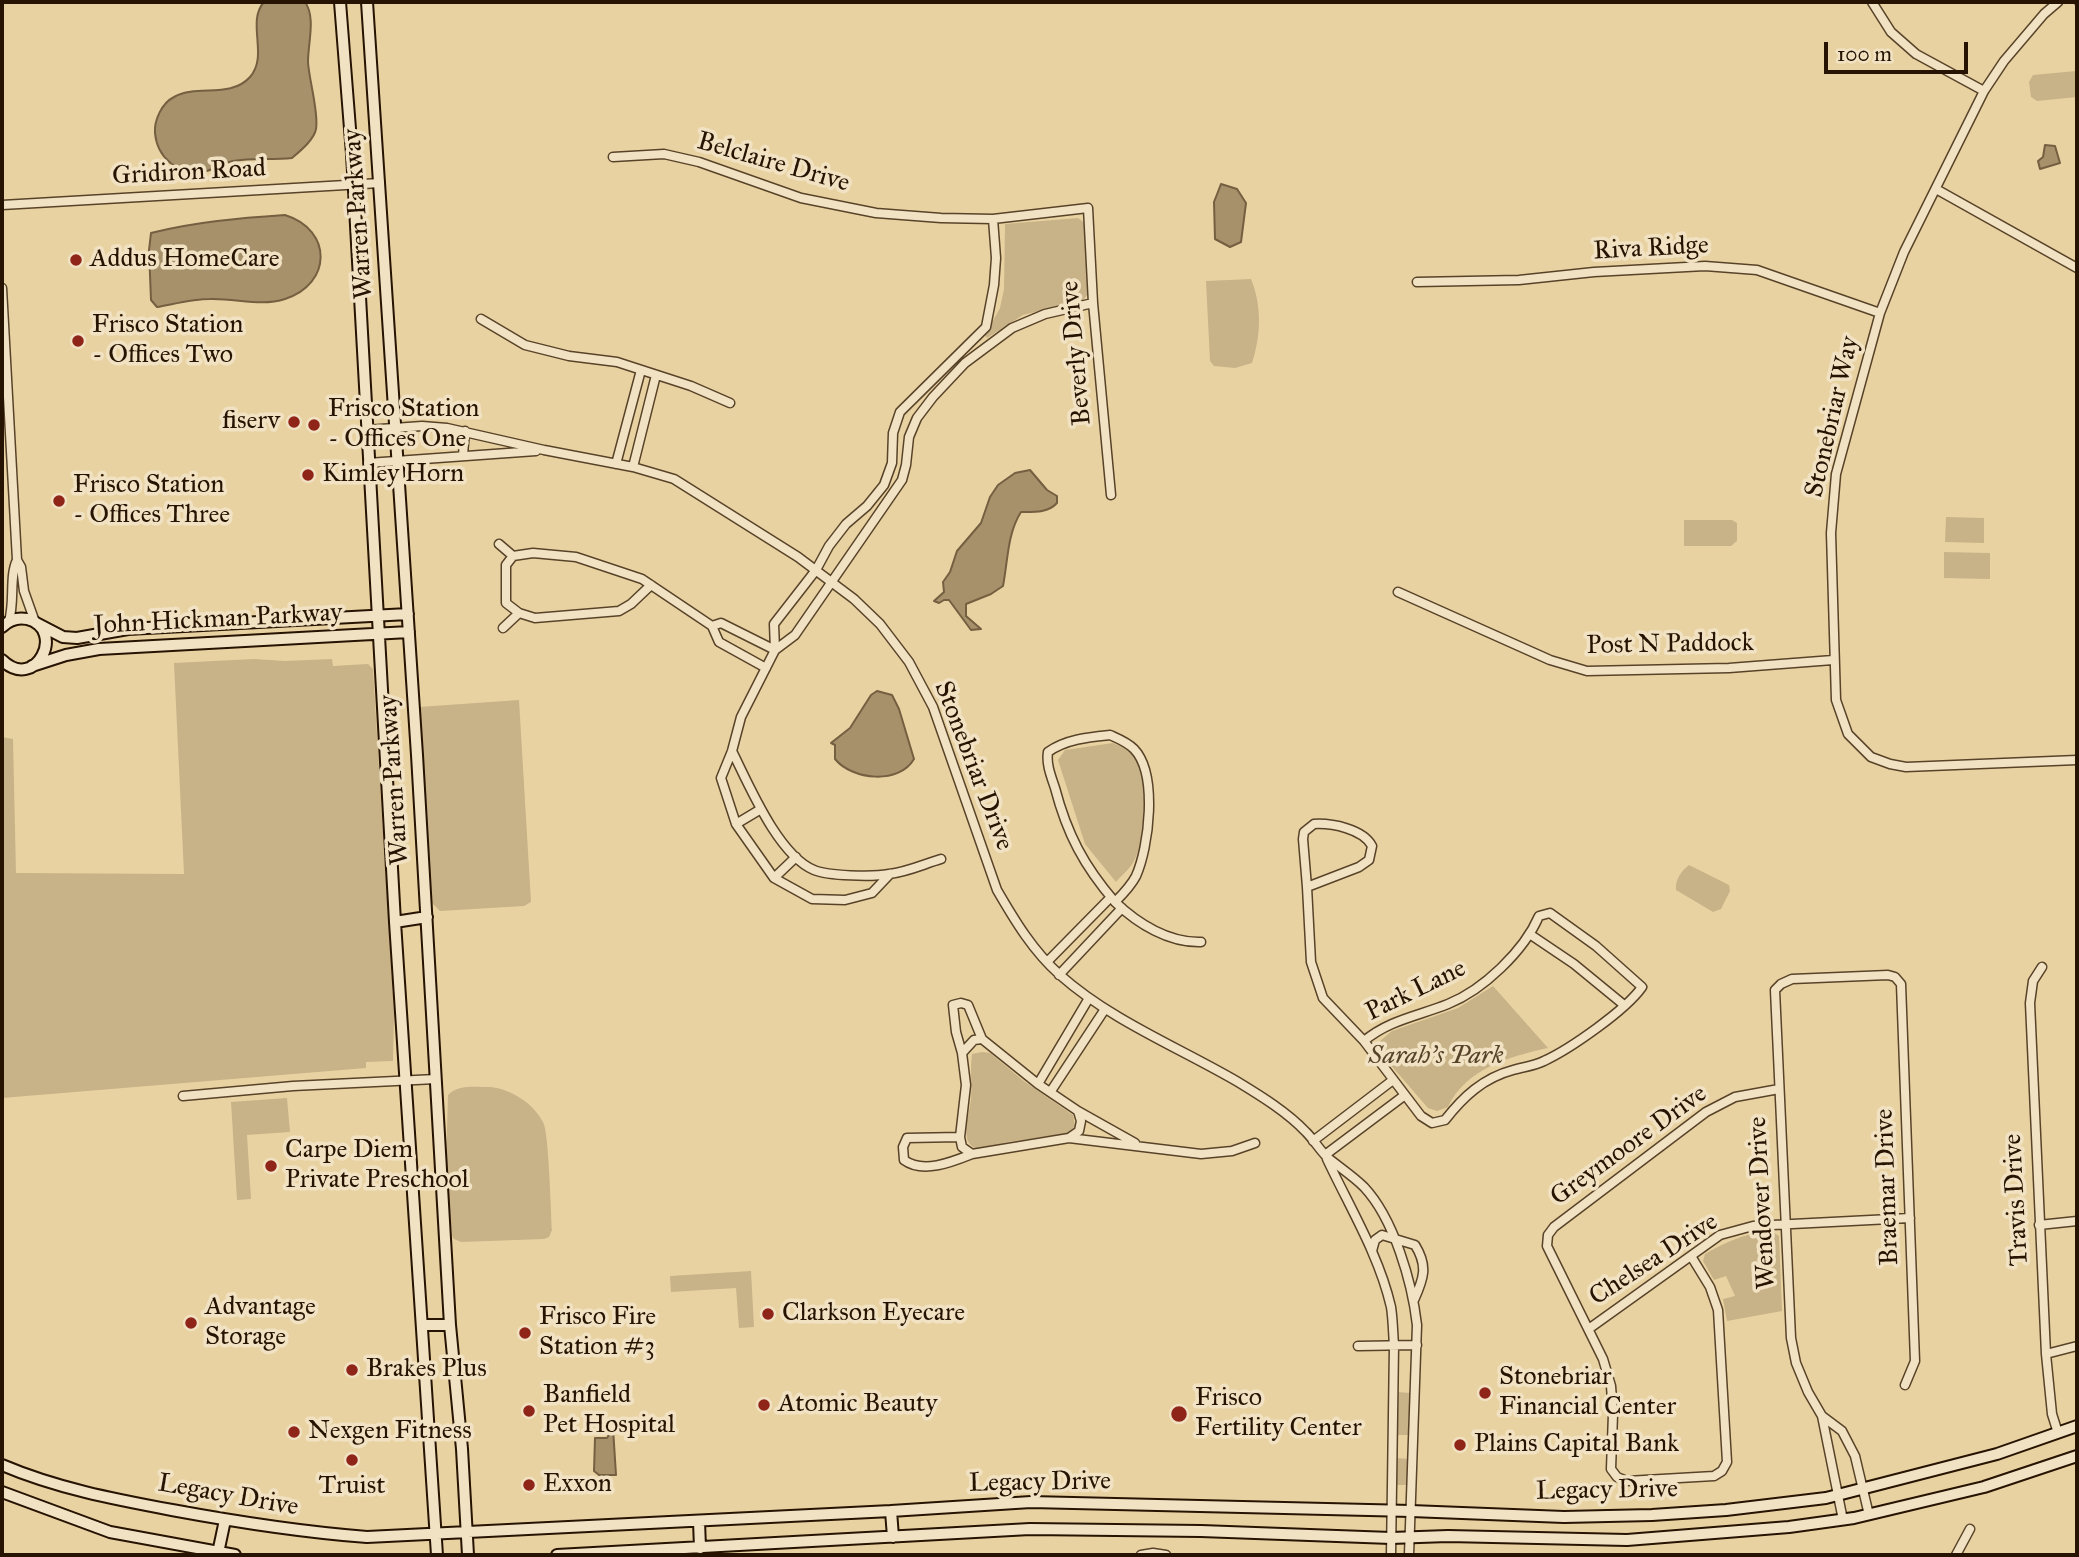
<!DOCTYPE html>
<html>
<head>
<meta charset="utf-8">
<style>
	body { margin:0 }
	#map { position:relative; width:2079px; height:1557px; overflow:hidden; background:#e9d2a2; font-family:"IM FELL Great Primer",serif }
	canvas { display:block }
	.frame { position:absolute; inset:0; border:4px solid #271301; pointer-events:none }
	.scale { position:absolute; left:1824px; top:42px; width:144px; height:32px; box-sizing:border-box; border:4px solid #271301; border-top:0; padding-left:9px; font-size:21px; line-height:24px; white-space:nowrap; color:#271301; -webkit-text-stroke:5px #f1e2c3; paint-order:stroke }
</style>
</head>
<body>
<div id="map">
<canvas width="2079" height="1557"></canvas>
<div class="frame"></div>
<div class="scale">100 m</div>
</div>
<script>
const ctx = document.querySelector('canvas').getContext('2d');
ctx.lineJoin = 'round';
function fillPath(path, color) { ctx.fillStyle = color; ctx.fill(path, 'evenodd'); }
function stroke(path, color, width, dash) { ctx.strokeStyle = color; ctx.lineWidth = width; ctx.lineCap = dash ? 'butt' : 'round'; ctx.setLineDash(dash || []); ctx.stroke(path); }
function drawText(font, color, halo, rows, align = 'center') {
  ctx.font = font + ' "IM FELL Great Primer",serif'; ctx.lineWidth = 7; ctx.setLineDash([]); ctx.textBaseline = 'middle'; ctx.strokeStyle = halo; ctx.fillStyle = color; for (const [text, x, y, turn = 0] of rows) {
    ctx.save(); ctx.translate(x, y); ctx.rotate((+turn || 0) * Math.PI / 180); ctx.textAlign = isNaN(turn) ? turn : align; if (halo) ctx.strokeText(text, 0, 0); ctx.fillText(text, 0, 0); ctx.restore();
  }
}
fillPath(new Path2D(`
	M 2076,71 L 2077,97 L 2037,101 L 2031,97 L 2029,82 L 2033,75 Z
	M 1078,218 L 1086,224 L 1089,293 L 1083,300 L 1023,315 L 987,338 L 985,335 L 1000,308 L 1004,289 L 1005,224 Z
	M 1251,279 C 1262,306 1261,336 1252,363 L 1235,368 L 1214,366 L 1210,361 L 1206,281 Z
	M 1946,517 L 1984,518 L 1984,543 L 1945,542 Z
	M 1684,520 L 1732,520 L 1737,523 L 1737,541 L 1731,546 L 1684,546 Z
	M 1944,552 L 1990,553 L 1990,579 L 1944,578 Z
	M 254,659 L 285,661 L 332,659 L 333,666 L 368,664 L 373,669 L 394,1013 L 393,1061 L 366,1062 L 366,1068 L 2,1098 L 2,737 L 13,739 L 16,873 L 184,874 L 174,663 Z
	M 519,700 L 531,902 L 524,906 L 440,911 L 431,902 L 419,707 Z
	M 1113,743 C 1122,747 1130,749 1136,758 C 1149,775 1145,842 1134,861 C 1130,869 1121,876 1116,882 L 1085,844 L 1058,760 L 1065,750 Z
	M 1689,865 L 1729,885 L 1730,891 L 1721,909 L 1713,912 L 1676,890 C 1675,880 1681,871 1689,865 Z
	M 1493,986 L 1548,1048 C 1511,1056 1465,1069 1448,1107 L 1437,1111 L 1428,1108 L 1382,1055 L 1380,1041 L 1392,1031 L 1458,1008 Z
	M 982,1052 L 990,1053 L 1025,1082 L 1073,1115 L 1075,1126 L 1068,1134 L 1008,1142 L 977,1150 C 972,1146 968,1144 967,1138 C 964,1125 970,1111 971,1099 C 972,1084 970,1069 972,1054 Z
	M 490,1087 C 511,1089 533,1103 543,1122 C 549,1132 551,1213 552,1230 L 549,1237 L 544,1239 L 461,1242 L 454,1239 L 452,1236 L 446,1165 L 448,1095 C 458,1084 476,1087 490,1087 Z
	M 287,1098 L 290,1132 L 247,1135 L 251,1199 L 237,1200 L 231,1102 Z
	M 1766,1231 L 1773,1232 L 1779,1236 L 1782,1311 L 1727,1321 L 1723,1299 L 1735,1296 L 1726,1276 L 1714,1280 L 1703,1261 L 1705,1254 C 1725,1242 1743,1235 1766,1231 Z
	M 751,1271 L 754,1327 L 739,1328 L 736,1288 L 671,1292 L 670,1276 Z
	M 1398,1392 L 1410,1393 L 1408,1435 L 1397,1435 Z
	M 1395,1458 L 1409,1459 L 1408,1485 L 1393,1485 Z`), '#c8b287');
const water = new Path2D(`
	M 264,2 L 305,2 C 316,17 308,43 308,62 C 309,80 319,113 316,129 C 314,140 300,151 292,158 C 273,160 252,158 233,161 C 223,163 213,170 203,172 C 178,176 157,157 155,133 C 154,120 162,103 174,97 C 198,84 230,99 250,77 C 269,56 246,22 264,2 Z
	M 2045,145 L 2055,146 L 2060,163 L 2040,169 L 2038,161 L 2043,157 Z
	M 1221,184 L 1237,189 L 1246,203 L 1241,242 L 1230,247 L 1215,239 L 1214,202 Z
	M 285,215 C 333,230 332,284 285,299 C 261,307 236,298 210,299 C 193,299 174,304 157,307 L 151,300 L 149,250 L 151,233 C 194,222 240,218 285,215 Z
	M 1030,470 L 1047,490 L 1057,496 L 1057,503 C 1048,513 1034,512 1021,512 C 1007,534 1008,561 1003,586 L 991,594 L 966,604 L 966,616 L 981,629 L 971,630 L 949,600 L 944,600 L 939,603 L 934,601 L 944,592 L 943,582 L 950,572 L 957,551 L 981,523 L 990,497 L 998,485 L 1015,473 Z
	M 877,691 L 892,695 L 899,709 L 914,759 C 899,785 852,780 835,759 L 835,745 L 831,743 L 850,728 L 871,695 Z
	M 613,1428 L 616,1475 L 599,1475 L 594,1471 L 595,1438 L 607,1438 Z`);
fillPath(water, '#a7916b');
stroke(water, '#745f41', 2);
stroke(new Path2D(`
	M 2074,2 L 2077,6`), '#745f41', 2.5);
const street = new Path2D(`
	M 1872,2 L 1891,32 L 1916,54 L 1984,91
	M 2058,2 L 2044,14 L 2004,61 L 1984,91 L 1904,252 L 1880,313 L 1836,474 L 1831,533 L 1836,700 L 1848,734 L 1871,757 L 1890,764 L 1906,767 L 2077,760
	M 613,157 L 664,154 L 699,162 L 801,198 L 876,213 L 941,218 L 993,219 L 1088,208 L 1093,303 L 1111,495
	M 1936,189 L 2077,268
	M 2,205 L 380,183
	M 993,219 L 996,258 L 994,285 L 986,327 L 900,412 L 893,433 L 892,463 L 884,485 L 867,506 L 846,524 L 829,546 L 816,570 L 774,624 L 775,650 L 795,635 L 902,480 L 906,465 L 909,437 L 917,418 L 933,397 L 965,363 L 1012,328 L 1045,314 L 1093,303
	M 1417,282 L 1519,280 L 1594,272 L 1705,266 L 1757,270 L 1880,313
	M 2,288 L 17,560 L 21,567 L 24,591 L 35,622
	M 481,319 L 525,345 L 569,356 L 617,362 L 691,386 L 730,403
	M 366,430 L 422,426 L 447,428 L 544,450 L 633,467 L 674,479 L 798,557 L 854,599 L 880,624 L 909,662 L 933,707 L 997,890 C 1015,921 1033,951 1060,975 C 1112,1021 1178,1047 1238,1082 C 1261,1096 1287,1112 1306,1132 C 1314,1140 1319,1149 1327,1157 C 1339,1167 1353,1176 1364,1187 C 1394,1219 1412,1282 1417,1325 L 1409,1555
	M 463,455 L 465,431
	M 368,463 L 536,451
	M 616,464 L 641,370
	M 633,467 L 656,375
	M 499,544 L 513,556
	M 651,585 L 631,604 L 619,611 L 535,618 L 519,613 L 506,603 L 506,565 L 513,556 L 533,553 L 576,557 L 642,579 L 712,626
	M 1398,592 L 1550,660 L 1587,671 L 1729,668 L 1833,660
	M 9,621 C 15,601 9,576 17,560
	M 503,628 L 519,613
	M 766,668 L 719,642 L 712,626 L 721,623 L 775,650 L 741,717 L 732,751 L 721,778 L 736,824 L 774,878 L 812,899 L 845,900 L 872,893 L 890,874
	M 1110,735 C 1119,739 1127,742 1134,749 C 1158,774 1149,847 1136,876 C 1131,886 1123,894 1115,902 C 1084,866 1067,834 1055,788 C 1051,776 1046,764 1048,752 C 1066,739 1090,737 1110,735 Z
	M 732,751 C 749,785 778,855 814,870 C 828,876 873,877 889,874 C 907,872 924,864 941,859
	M 736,824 L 761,809
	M 1314,824 C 1332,823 1363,829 1372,846 L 1369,860 L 1359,867 L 1307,887 L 1303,839 L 1304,832 Z
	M 774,878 L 796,857
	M 1307,887 L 1311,962 L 1323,998 L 1364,1041 L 1421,1116 L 1432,1123 L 1445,1120 C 1463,1097 1483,1078 1513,1070 C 1523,1067 1534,1066 1544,1061 C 1570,1049 1626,1010 1642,987 L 1596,946 L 1550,913 L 1539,916 C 1524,951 1483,990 1448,1004 C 1418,1016 1389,1020 1364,1041
	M 1115,902 C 1138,924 1169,943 1201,942
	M 1531,935 L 1574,964 L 1624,1005
	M 1047,962 L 1111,897
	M 2042,967 L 2033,981 L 2030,1003 L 2046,1354 L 2052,1414 L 2058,1433
	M 1059,975 L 1122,908
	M 982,1039 L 1038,1084 L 1078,1111 L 1081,1121 L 1079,1131 L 1069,1138 L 972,1154 L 962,1147 L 960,1137 L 966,1085 L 962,1053 L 974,1040 Z
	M 962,1053 L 956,1032 L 953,1005 L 961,1003 L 968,1005 L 982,1039
	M 1038,1084 L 1089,998
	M 1051,1091 L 1105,1009
	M 183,1096 L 293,1086 L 436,1079
	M 1078,1111 L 1135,1143
	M 960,1137 L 907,1138 L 903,1147 L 904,1160 C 923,1174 952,1162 972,1154
	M 1069,1138 L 1201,1154 L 1232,1151 L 1255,1143
	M 1313,1141 L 1393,1080
	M 1325,1155 L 1405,1095
	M 1327,1159 C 1350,1208 1379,1255 1391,1307 C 1393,1320 1393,1333 1394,1345 L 1391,1555
	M 2039,1225 L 2077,1221
	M 1372,1251 L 1375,1240 L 1382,1235 L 1415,1245 C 1428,1266 1424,1278 1414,1300
	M 1691,1256 L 1710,1287 L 1718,1310 L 1727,1462 L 1722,1471 L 1714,1476 L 1627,1481 L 1617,1477 L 1611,1469 L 1613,1414 L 1611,1386 L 1603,1359 L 1547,1246 L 1548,1235 L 1554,1227 L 1706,1112 L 1735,1097 L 1779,1089
	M 1590,1328 L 1720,1235 L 1753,1226 L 1910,1218
	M 1358,1346 L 1417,1345
	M 2046,1354 L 2077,1346
	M 1822,1416 L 1842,1431 L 1855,1456 L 1869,1515
	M 1843,1520 L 1822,1416 L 1808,1392 L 1796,1363 L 1791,1338 L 1775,990 L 1781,984 L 1792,979 L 1888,975 L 1895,977 L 1901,984 L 1915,1361 L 1905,1385
	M 1141,1555 L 1153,1553 L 1166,1555
	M 1956,1555 L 1970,1529`);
const secondary = new Path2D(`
	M 340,2 L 352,154 L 395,922 L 437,1555
	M 367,2 L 417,755 L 450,1325 L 462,1449 L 468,1555
	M 36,623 L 63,637 L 77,638 L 128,629 L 408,614
	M 2,627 C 9,620 17,617 27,619 C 67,629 36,693 2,660
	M 32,666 L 66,655 L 99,649 L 409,632
	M 395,922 L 427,917
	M 422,1325 L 450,1325
	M 2,1465 C 56,1488 113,1499 172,1510 C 237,1522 301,1532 367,1537 L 891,1511 L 1031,1502 L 1411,1511 L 1564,1517 L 1652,1515 L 1726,1510 L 1826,1498 L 1997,1454 L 2077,1426
	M 2,1492 L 110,1532 L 235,1555
	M 891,1511 L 893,1537
	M 699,1521 L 700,1548
	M 218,1553 L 225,1520
	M 557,1555 L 1030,1529 L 1201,1531 L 1391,1538 L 1448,1536 L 1627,1540 L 1789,1527 L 1854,1518 L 1984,1487 L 2077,1456`);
stroke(street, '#584329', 11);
stroke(secondary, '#271301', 14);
stroke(street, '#f1e2c3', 8);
stroke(secondary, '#f1e2c3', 10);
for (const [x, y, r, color] of [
	[76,260,7,"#8f2418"],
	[78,341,7,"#8f2418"],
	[294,422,7,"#8f2418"],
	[314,425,7,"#8f2418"],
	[308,475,7,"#8f2418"],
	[59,501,7,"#8f2418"],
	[271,1166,7,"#8f2418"],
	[768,1314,7,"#8f2418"],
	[191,1323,7,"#8f2418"],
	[525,1333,7,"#8f2418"],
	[352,1370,7,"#8f2418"],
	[1485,1393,7,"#8f2418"],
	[764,1405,7,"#8f2418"],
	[529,1411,7,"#8f2418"],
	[1179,1414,9,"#8f2418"],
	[294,1432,7,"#8f2418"],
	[1460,1445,7,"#8f2418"],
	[352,1460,7,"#8f2418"],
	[529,1485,7,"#8f2418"]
]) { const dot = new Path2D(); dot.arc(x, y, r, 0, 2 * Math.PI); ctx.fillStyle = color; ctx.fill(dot); stroke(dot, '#f1e2c3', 2.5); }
drawText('26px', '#271301', '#f1e2c3', [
	["Belclaire Drive",773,163,16],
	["Gridiron Road",189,173,-3],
	["Warren Parkway",359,214,-94],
	["Riva Ridge",1651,249,-3],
	["Beverly Drive",1077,353,-95],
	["Stonebriar Way",1833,417,-77],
	["John Hickman Parkway",218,620,-3],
	["Post N Paddock",1670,645,-1],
	["Stonebriar Drive",973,766,69],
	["Warren Parkway",395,780,-94],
	["Park Lane",1416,991,-26],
	["Greymoore Drive",1629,1146,-36],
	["Braemar Drive",1888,1187,-92],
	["Travis Drive",2017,1200,-93],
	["Wendover Drive",1763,1203,-93],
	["Chelsea Drive",1654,1260,-33],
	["Legacy Drive",1040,1483,-1],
	["Legacy Drive",1607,1491,-1],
	["Legacy Drive",228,1496,10]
]);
drawText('26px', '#271301', '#f1e2c3', [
	["Addus HomeCare",90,260],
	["Frisco Station",92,326],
	["- Offices Two",92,356],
	["Frisco Station",328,410],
	["- Offices One",328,440],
	["fiserv",280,422,"right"],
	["Kimley Horn",322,475],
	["Frisco Station",73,486],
	["- Offices Three",73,516],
	["Carpe Diem",285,1151],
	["Private Preschool",285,1181],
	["Advantage",205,1308],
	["Storage",205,1338],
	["Clarkson Eyecare",782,1314],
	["Frisco Fire",539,1318],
	["Station #3",539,1348],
	["Brakes Plus",366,1370],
	["Stonebriar",1499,1378],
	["Financial Center",1499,1408],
	["Banfield",543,1396],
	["Pet Hospital",543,1426],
	["Frisco",1195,1399],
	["Fertility Center",1195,1429],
	["Atomic Beauty",778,1405],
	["Nexgen Fitness",308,1432],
	["Plains Capital Bank",1474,1445],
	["Exxon",543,1485],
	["Truist",352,1487,"center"]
], 'left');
drawText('italic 26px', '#574329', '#f1e2c3', [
	["Sarah's Park",1436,1057]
]);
</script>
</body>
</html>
